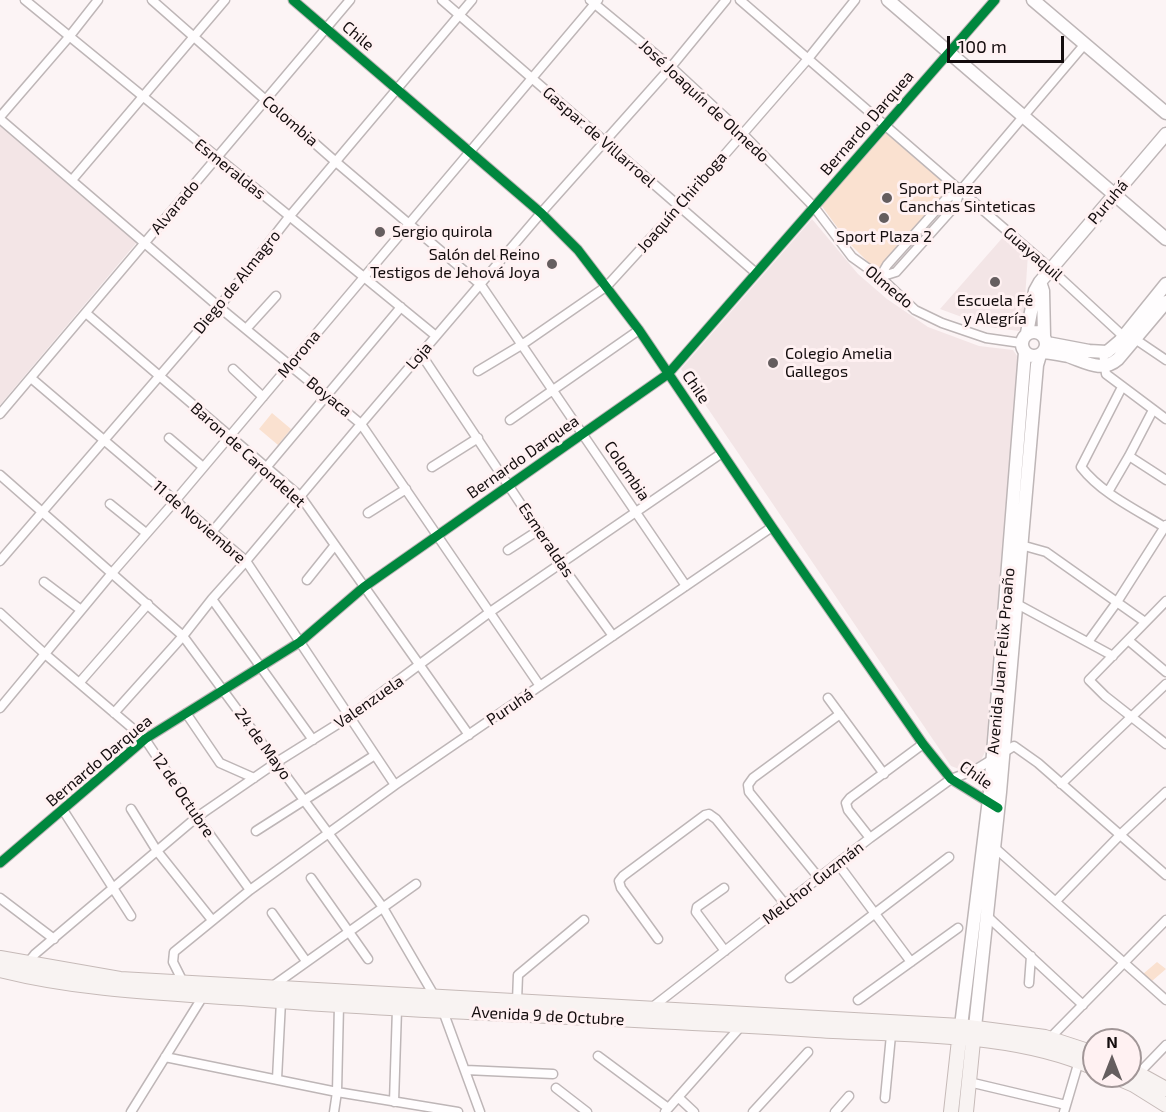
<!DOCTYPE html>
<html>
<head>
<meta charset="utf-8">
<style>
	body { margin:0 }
	#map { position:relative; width:1166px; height:1112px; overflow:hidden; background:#fcf4f5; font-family:"Exo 2",sans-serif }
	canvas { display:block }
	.north { position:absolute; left:1082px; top:1028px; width:60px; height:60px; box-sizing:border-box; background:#fff1f2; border:2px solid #a19697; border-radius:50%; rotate:0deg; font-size:16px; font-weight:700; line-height:24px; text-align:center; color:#140d0e }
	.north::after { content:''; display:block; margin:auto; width:21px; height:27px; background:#655e5f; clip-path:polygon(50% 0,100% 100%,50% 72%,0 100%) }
	.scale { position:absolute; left:947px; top:36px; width:117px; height:27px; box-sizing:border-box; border:3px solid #140d0e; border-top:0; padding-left:8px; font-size:18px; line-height:21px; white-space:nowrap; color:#140d0e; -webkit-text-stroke:4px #fff1f2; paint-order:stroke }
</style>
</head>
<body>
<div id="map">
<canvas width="1166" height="1112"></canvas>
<div class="north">N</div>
<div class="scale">100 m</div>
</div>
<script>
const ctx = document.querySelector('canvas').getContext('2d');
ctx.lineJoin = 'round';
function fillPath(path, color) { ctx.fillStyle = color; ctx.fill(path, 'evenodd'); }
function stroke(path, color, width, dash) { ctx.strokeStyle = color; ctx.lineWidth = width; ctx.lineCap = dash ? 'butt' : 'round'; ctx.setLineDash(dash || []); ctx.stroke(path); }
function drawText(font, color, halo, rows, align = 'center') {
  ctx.font = font + ' "Exo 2",sans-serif'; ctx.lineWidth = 6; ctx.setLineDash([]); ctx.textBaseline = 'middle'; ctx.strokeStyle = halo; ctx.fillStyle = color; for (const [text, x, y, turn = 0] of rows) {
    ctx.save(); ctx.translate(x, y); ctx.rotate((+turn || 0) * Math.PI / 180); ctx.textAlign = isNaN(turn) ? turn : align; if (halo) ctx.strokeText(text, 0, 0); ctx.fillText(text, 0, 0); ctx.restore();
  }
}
fillPath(new Path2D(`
	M 0,123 L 137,242 L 0,405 Z
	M 812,219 L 858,274 L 887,299 L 928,327 L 979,346 L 1013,350 L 1020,360 L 987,748 L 981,760 L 968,767 L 959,769 L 951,766 L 681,369 Z
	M 1004,236 L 1028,254 L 1023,328 L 1019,331 L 989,327 L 940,309 Z`), '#f3e5e6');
fillPath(new Path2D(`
	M 886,133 L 953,191 L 880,274 L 848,242 L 821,205 Z
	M 272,413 L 291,429 L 278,445 L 259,429 Z
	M 1157,962 L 1166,969 L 1152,981 L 1143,974 Z`), '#fae1d0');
const street = new Path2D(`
	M 25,0 L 436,336
	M 152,0 L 336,162 L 481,285 L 686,586
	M 293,0 L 541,213 L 578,250 L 639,330 L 772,527 L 923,744 L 951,779 L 993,805
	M 442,0 L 756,273
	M 590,0 L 671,67 L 742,133 L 814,207 L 852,257 L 880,277 L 915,310 L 942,323 L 986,338 L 1021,343
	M 740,0 L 1043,262 L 1123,336 L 1135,339 L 1166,360
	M 0,117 L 69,37 L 98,0
	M 0,119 L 219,307 L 361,424 L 540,686
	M 72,180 L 225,0
	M 880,277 L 887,265 L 946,199 L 960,191 L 1084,45
	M 880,277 L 896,272 L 955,206 L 960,191
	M 87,314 L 301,497 L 469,735
	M 246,329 L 276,296
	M 1103,353 L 1106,374 L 1166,419
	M 421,354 L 560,563 L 613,636
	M 233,369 L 263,397
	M 478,371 L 523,344 L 607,286 L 680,206 L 807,60 L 855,0
	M 31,378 L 246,561 L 395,785
	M 1122,387 L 1081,467 C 1102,494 1137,510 1166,528
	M 0,414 L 350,0
	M 510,420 L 639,330
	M 169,438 L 203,467
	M 1129,456 L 1166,480
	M 432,467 L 478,438
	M 0,475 L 183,636 L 382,906 L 435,997
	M 1108,492 L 1129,456 L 1153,410
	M 110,504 L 146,533
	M 368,513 L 406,489
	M 212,532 L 401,307
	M 1021,545 L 1046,552 L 1145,622
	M 508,550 L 539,530
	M 0,561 L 219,307 L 289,217 L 472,0
	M 307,580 L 335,545
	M 44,582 L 81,610
	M 212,599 L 313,740
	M 1166,601 L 1089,680 L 1105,696 L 1166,744
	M 1017,604 L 1113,656
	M 0,613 L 45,654 L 145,739 L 197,817 L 250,890
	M 1128,640 L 1166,672
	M 1088,642 L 1117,602 L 1166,525
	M 80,682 L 148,604
	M 828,698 L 884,774
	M 0,708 L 112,573 L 175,501 L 598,0
	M 114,713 L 183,636 L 212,599 L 246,561 L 361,424 L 541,213 L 671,67 L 726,0
	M 186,713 L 220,763 L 254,778
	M 1061,784 L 1166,684
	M 131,809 L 157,851 L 212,920
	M 63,810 L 131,916
	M 256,831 L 375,755
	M 870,838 L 848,810 L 846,803 L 850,798 L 923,744
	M 994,847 L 1166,1000
	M 0,863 L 145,739 L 300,642 L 364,587 L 668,374 L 995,0
	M 838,864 L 911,962
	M 311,878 L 368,959
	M 819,878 L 749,792 L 748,785 L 753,778 L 840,714
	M 724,888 L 697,907 L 696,912 L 725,951
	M 0,898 L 54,939
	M 1056,901 L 1121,834 L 1166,792
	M 272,913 L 306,961
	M 987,916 L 1083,1005
	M 658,939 L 621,888 L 619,881 L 623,876 L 705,815 L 709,814 L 716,819 L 785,904
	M 27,964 L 35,954 L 197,817 L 277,762 L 349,717 L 490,612 L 722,453
	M 790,978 L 949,857
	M 183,982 L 173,962 L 174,952 L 250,890 L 395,785 L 772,527
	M 1029,983 L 1031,956
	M 270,988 L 416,884
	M 858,1000 L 958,928
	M 517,1001 L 518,975 L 584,920
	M 650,1009 L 870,838 L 951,779 L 975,770 L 1014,746 L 1038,763 L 1166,875
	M 443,1011 L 480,1112
	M 1050,1038 L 1166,920
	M 598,1056 L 668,1108
	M 165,1057 L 337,1092 L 458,1112
	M 466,1070 L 553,1074
	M 1139,1073 L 1166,1045
	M 277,1079 L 281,1001
	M 969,1082 L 1066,1105
	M 556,1088 L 587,1112
	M 678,1097 L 694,1112
	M 885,1098 L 891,1035
	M 394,1102 L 397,1009
	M 131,1112 L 205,993
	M 334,1112 L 337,1092 L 339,1005
	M 665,1112 L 742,1025
	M 753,1112 L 808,1052
	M 835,1112 L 849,1096
	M 1064,1112 L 1079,1061`);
const secondary = new Path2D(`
	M 888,0 L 1166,239
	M 1033,0 L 1166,113
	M 1040,282 L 1043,291 L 1044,336
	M1022 344a12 12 0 1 1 24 0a12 12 0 1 1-24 0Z
	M 1027,333 L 1035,291 L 1040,282 L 1166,134
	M 1047,343 L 1089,351 L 1107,352 L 1120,341 L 1166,284
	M 1044,352 C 1052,353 1060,354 1068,356 C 1086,362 1102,373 1118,359 L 1166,302
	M 961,1026 L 990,791 L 1025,352
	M 975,1027 L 1000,792 L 1037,365 L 1040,355`);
const primary = new Path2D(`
	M 0,958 L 120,979 L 961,1026 L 1045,1037 L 1094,1053
	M 0,970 C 83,991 168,993 252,999 C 440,1014 628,1017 816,1030 C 905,1036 1012,1031 1094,1068
	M 1130,1069 L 1166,1089
	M 1113,1076 L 1134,1085 L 1166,1105
	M 951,1112 L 960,1031
	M 966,1112 L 974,1031`);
stroke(street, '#beb6b7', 11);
stroke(secondary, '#beb6b7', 15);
stroke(primary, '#c6bab8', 16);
stroke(street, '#fffdfe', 8);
stroke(secondary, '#fffdfe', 12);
stroke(primary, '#f8f3f2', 14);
stroke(new Path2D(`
	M 293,0 L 541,213 L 578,250 L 639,330 L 772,527 L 923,744 L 951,779 L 998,808
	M 0,863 L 145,739 L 300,642 L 364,587 L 668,374 L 995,0`), '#00873e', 9);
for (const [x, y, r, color] of [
	[887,198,6,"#655e5f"],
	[884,218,6,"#655e5f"],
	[380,232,6,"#655e5f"],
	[552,264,6,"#655e5f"],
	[995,282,6,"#655e5f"],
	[773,363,6,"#655e5f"]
]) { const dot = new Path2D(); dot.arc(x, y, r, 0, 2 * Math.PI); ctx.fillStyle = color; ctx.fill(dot); stroke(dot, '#fff1f2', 2); }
drawText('16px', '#140d0e', '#fff1f2', [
	["Chile",358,36,40],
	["José Joaquín de Olmedo",704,101,43],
	["Colombia",290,121,41],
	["Bernardo Darquea",867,123,-49],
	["Gaspar de Villarroel",599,137,41],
	["Esmeraldas",230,169,39],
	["Joaquín Chiriboga",682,202,-49],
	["Puruhá",1108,202,-50],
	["Alvarado",175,207,-50],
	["Guayaquil",1033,254,41],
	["Diego de Almagro",237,282,-51],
	["Olmedo",889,287,40],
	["Morona",299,354,-50],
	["Loja",419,356,-49],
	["Chile",696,387,56],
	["Boyaca",329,397,39],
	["Baron de Carondelet",248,455,42],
	["Bernardo Darquea",523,457,-35],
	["Colombia",627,471,56],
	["11 de Noviembre",199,522,41],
	["Esmeraldas",546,540,56],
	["Avenida Juan Felix Proaño",1001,661,-85],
	["Valenzuela",369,702,-35],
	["Puruhá",510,707,-34],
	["24 de Mayo",263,744,54],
	["Bernardo Darquea",99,761,-40],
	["Chile",976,775,35],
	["12 de Octubre",183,795,56],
	["Melchor Guzmán",813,883,-38],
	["Avenida 9 de Octubre",548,1016,3]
]);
drawText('16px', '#140d0e', '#fff1f2', [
	["Sport Plaza",899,189],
	["Canchas Sinteticas",899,207],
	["Sergio quirola",392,232],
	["Sport Plaza 2",884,237,"center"],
	["Salón del Reino",540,255,"right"],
	["Testigos de Jehová Joya",540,273,"right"],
	["Escuela Fé",995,301,"center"],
	["y Alegría",995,319,"center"],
	["Colegio Amelia",785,354],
	["Gallegos",785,372]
], 'left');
</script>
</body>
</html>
